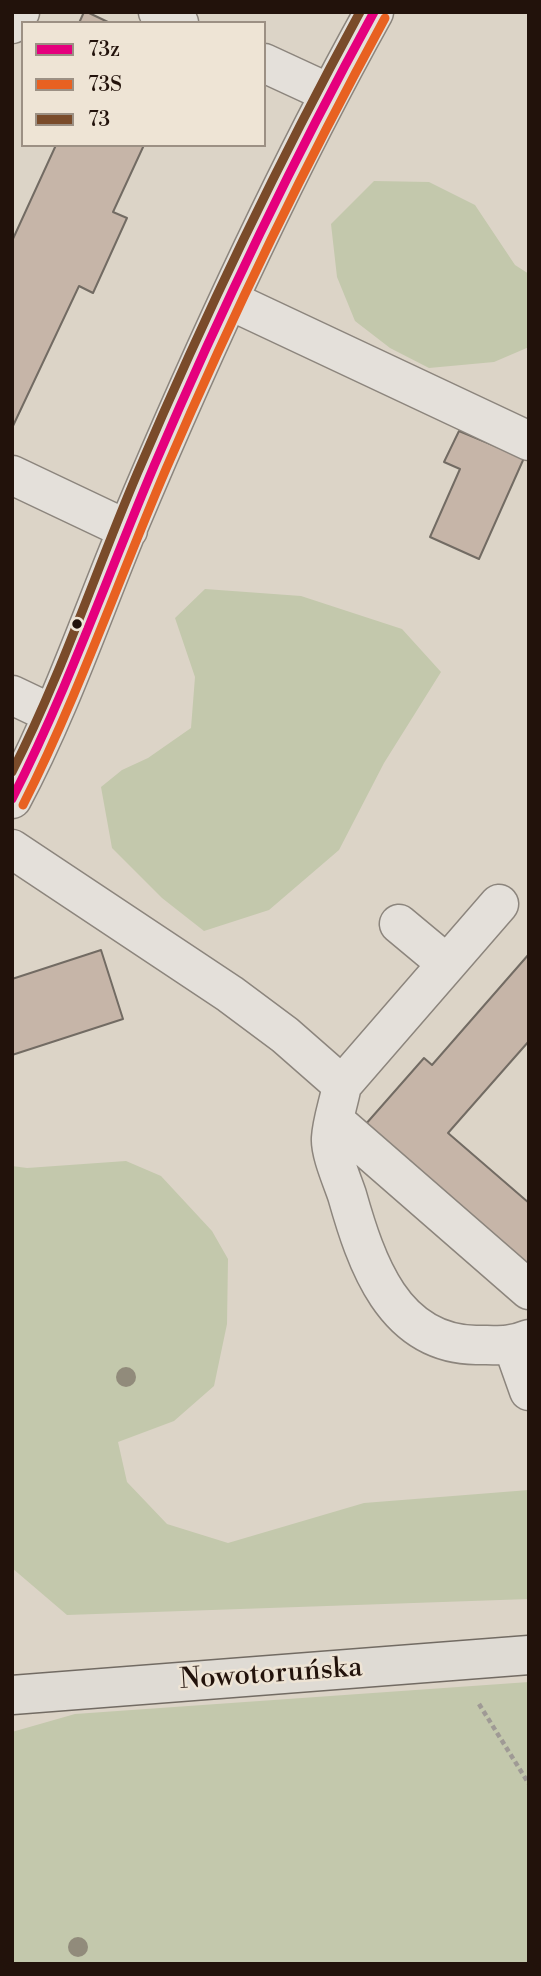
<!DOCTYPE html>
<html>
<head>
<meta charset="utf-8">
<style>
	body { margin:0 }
	#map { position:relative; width:541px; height:1976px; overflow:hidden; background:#dcd4c7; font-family:"Libre Bodoni",serif }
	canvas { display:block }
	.frame { position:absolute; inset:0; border:14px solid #22120b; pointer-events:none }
	.legend { position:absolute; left:21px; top:21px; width:245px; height:126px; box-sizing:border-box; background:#eee4d5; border:2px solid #9c9084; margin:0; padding:9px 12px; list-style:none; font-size:21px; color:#22120b }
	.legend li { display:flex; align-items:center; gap:14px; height:35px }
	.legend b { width:35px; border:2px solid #9c9084 }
</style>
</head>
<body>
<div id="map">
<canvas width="541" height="1976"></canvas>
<div class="frame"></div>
<ul class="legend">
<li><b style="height:9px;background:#e5007d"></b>73z</li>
<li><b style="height:9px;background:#e86121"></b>73S</li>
<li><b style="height:9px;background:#7a4b2a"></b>73</li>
</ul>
</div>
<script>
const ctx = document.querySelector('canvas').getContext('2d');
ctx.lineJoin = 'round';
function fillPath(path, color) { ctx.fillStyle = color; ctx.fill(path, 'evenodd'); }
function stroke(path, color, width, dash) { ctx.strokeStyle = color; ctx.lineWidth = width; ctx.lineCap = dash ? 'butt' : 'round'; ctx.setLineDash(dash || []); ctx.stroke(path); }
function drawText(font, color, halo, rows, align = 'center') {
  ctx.font = font + ' "Libre Bodoni",serif'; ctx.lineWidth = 5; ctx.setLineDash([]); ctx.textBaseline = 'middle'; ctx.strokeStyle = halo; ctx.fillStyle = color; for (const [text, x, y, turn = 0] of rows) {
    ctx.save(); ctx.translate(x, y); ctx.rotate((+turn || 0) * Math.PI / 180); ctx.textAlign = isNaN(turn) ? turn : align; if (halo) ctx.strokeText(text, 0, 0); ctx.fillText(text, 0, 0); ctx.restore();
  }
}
fillPath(new Path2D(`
	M 374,181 L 429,182 L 475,205 L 515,265 L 529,274 L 529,347 L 494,362 L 429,368 L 390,348 L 355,321 L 337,277 L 331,224 Z
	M 205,589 L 301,596 L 402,629 L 441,672 L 384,763 L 339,850 L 269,910 L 204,931 L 162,898 L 112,848 L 101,787 L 122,770 L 148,758 L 191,728 L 195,677 L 175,618 Z
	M 126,1161 L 161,1176 L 212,1231 L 228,1259 L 227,1324 L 214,1386 L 174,1421 L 118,1442 L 127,1482 L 167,1524 L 228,1543 L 364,1503 L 529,1490 L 529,1599 L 67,1615 L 12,1568 L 12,1166 L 27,1168 Z
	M 529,1682 L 529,1964 L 12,1964 L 12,1732 L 75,1714 Z`), '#c3c8ac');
const building = new Path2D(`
	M 84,12 L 87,12 L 110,23 L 79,23 Z
	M 56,145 L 144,145 L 113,212 L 127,218 L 93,293 L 79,286 L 12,428 L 12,241 Z
	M 459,431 L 524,458 L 479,559 L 430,537 L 460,469 L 444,462 Z
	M 101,950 L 123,1019 L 12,1055 L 12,979 Z
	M 529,954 L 529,1268 L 365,1125 L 424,1058 L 432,1065 Z
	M 529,1041 L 529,1203 L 448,1133 Z`);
fillPath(building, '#c6b5a8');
stroke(building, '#726b63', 2);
const minor = new Path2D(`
	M 158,12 L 179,23
	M 12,24 L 20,12
	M 264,63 L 329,93
	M 229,300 L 529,441
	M 12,475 L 128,530
	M 12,695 L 52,714
	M 12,799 C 58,713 90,620 127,530 C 201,354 281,179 374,12
	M 12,849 L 230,994 L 285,1035 L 342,1085 C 339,1102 332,1121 331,1138 C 330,1153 342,1180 347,1195 C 366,1262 393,1344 476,1345 C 497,1345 510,1347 529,1339
	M 399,924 L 447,964
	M 342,1085 L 499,904
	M 335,1121 L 529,1290
	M 513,1346 L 529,1391`);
const major = new Path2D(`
	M 12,1695 L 529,1655`);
stroke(minor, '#8c857d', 41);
stroke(major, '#726b63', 41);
stroke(new Path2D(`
	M 479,1704 L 529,1784`), '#9f9a95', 4.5, [5, 3.5]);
stroke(minor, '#e4e0da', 38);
stroke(major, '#dfdbd4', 38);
stroke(new Path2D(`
	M 12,799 C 67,691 107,577 154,466 C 220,312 293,160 374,12`), '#e5007d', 9);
stroke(new Path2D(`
	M 23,805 C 78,696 118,581 166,469 C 232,316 305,165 385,18`), '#e86121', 9);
stroke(new Path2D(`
	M 12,772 C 61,676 95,573 137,474 C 204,317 278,163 360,12`), '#7a4b2a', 9);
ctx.fillStyle = '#918b7b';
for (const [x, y] of [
	[126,1377],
	[78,1947]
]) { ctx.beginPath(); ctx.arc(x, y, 10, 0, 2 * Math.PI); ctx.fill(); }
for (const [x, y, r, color] of [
	[77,624,6,"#22120b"]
]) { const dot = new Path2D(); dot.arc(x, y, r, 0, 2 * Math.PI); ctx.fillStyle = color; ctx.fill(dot); stroke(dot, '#eee4d5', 2.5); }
drawText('28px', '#22120b', '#eee4d5', [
	["Nowotoruńska",271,1675,-4]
]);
</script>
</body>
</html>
